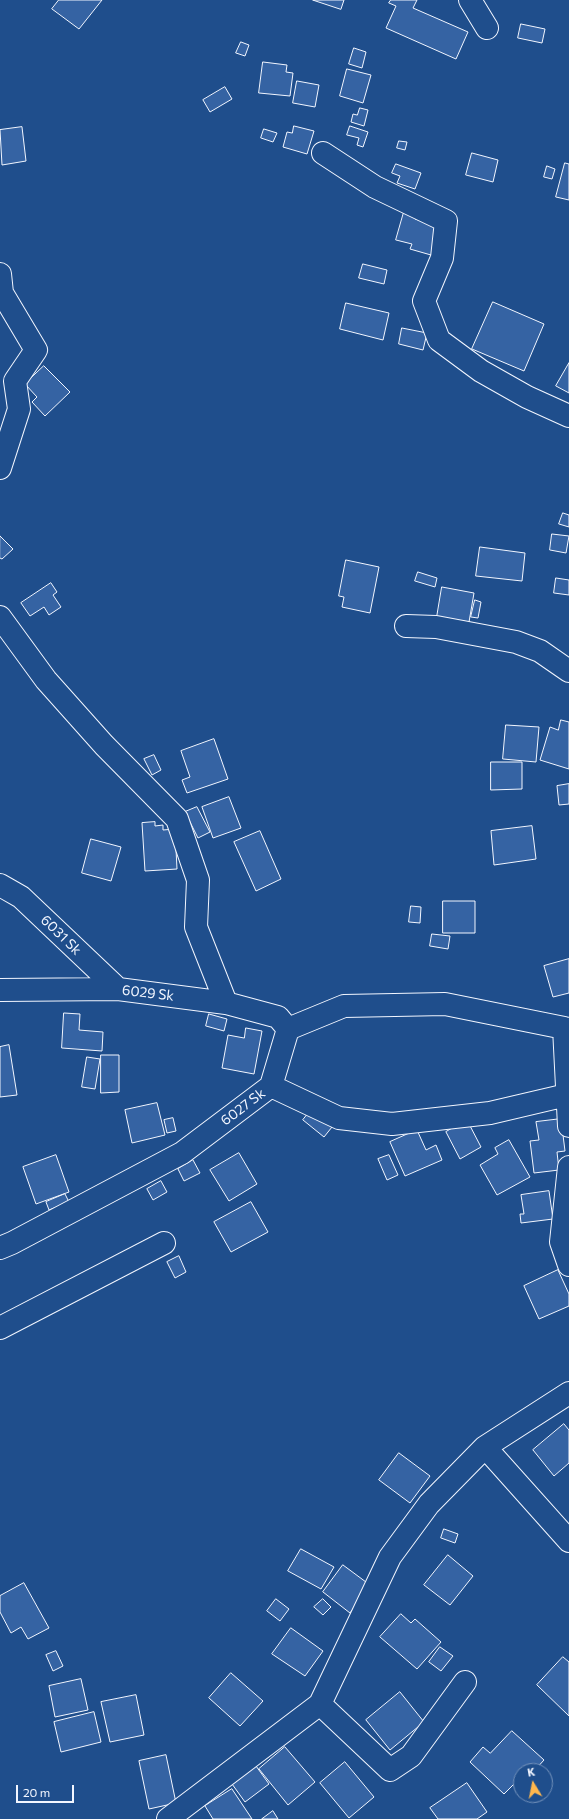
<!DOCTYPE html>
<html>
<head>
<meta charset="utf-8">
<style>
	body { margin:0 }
	#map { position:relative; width:569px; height:1819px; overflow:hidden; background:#1f4e8c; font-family:Commissioner,sans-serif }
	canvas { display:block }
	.north { position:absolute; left:513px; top:1763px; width:40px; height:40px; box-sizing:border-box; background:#1f4e8c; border:1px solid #7391ba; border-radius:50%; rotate:350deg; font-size:11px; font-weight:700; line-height:16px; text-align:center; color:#f2f6ff }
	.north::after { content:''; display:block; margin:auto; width:14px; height:18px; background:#ffb74d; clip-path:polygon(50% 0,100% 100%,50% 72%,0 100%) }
	.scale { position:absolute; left:16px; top:1785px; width:58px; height:18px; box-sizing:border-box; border:2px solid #f2f6ff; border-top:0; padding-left:5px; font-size:12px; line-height:14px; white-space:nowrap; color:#f2f6ff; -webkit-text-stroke:3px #1f4e8c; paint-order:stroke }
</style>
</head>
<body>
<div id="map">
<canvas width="569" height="1819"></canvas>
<div class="north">K</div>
<div class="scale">20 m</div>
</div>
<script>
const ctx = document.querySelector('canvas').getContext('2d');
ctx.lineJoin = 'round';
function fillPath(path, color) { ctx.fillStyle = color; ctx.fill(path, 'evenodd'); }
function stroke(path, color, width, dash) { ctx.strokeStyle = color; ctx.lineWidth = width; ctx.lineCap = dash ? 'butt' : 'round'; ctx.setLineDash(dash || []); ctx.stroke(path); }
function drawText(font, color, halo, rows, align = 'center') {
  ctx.font = font + ' Commissioner,sans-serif'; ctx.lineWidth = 3; ctx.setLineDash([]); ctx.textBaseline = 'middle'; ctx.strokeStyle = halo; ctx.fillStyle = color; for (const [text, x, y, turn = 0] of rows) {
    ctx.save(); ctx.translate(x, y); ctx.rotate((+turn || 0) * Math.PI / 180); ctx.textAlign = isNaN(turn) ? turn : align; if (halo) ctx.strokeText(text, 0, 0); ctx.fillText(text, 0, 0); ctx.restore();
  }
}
const building = new Path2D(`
	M 59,0 L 102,0 L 79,29 L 52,9 Z
	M 313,0 L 344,0 L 341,9 Z
	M 391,0 L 417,0 L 413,8 L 468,32 L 456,59 L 386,28 L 396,6 L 389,3 Z
	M 521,24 L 545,29 L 542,43 L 518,38 Z
	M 241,42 L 249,45 L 245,56 L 236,53 Z
	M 354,48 L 366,52 L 362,68 L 349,64 Z
	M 263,62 L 287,65 L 286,72 L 293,73 L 290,96 L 259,93 Z
	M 347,69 L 371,75 L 363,103 L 340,96 Z
	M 297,81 L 319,85 L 315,107 L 293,103 Z
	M 225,87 L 232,99 L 210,112 L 203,100 Z
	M 360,108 L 368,110 L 364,126 L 351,122 L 353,114 L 357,115 Z
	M 294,126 L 314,131 L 307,154 L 283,147 L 287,132 L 292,133 Z
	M 350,126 L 368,132 L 363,147 L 357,145 L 359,138 L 347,135 Z
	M 22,127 L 26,161 L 2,165 L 0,130 Z
	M 264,129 L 277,133 L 273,142 L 261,138 Z
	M 399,141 L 407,142 L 405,150 L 397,148 Z
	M 472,153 L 498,160 L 493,182 L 466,175 Z
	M 565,163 L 569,164 L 569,200 L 556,197 Z
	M 396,164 L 421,173 L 415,189 L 397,183 L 400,176 L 392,173 Z
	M 547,166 L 555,169 L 552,179 L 544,177 Z
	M 404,212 L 416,215 L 415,219 L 440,226 L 431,255 L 410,249 L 412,244 L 396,240 Z
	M 363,264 L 387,270 L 384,284 L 359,278 Z
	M 493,302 L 544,324 L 524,371 L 472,349 Z
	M 346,303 L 389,313 L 383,340 L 340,329 Z
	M 402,328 L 427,333 L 423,350 L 399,344 Z
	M 569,363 L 569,393 L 556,386 Z
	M 44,366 L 70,392 L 45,416 L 32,402 L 37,397 L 25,384 Z
	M 563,513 L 569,515 L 569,527 L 559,524 Z
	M 552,534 L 569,536 L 566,553 L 550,550 Z
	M 0,536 L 13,549 L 2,559 L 0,558 Z
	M 480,547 L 525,553 L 522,581 L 476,576 Z
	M 346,560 L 379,567 L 370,613 L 342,607 L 344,597 L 339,596 Z
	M 418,572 L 437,578 L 435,587 L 415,581 Z
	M 556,578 L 569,580 L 569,595 L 554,593 Z
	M 51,583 L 57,592 L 53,595 L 61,607 L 49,615 L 44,607 L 30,616 L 21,603 Z
	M 442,587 L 474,593 L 469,622 L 437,617 Z
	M 475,600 L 481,602 L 478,618 L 471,617 Z
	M 561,720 L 569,722 L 569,769 L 540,760 L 550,727 L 558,730 Z
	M 506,725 L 539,727 L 536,762 L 503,759 Z
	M 214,739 L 228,779 L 187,793 L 182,780 L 190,777 L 181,751 Z
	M 154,755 L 161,770 L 152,775 L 144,759 Z
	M 491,762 L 522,762 L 522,789 L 491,790 Z
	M 569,784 L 569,804 L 559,805 L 557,786 Z
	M 229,797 L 241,828 L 213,838 L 202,807 Z
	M 197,807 L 210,832 L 198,838 L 185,812 Z
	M 155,822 L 155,826 L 163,825 L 163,830 L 175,829 L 177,869 L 145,871 L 142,823 Z
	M 532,826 L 536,859 L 494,865 L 491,831 Z
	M 260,831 L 281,879 L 256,891 L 234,842 Z
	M 91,839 L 121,847 L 111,881 L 82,873 Z
	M 443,901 L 475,901 L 475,933 L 443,933 Z
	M 411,906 L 421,907 L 420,923 L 409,922 Z
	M 432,934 L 450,936 L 448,949 L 430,946 Z
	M 569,959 L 569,993 L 553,997 L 544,966 Z
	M 64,1013 L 80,1014 L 79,1030 L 103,1032 L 102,1051 L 62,1048 Z
	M 209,1014 L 227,1019 L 224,1031 L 206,1026 Z
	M 246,1028 L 262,1031 L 254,1074 L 222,1068 L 228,1035 L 244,1038 Z
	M 9,1045 L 17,1095 L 0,1097 L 0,1047 Z
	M 101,1055 L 119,1055 L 119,1092 L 101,1093 Z
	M 87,1057 L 100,1059 L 95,1089 L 82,1087 Z
	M 157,1103 L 165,1135 L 132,1143 L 125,1110 Z
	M 311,1110 L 332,1127 L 324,1137 L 303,1120 Z
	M 173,1118 L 176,1131 L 167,1133 L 164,1120 Z
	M 561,1119 L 565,1151 L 557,1152 L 559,1170 L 534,1173 L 530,1141 L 539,1140 L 536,1122 Z
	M 467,1120 L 481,1147 L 460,1159 L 446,1132 Z
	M 417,1130 L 426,1150 L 436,1145 L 442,1160 L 405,1176 L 390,1142 Z
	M 509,1140 L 530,1177 L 497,1195 L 480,1165 L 498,1154 L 495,1148 Z
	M 239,1153 L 257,1184 L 229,1201 L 210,1170 Z
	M 56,1155 L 69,1192 L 36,1204 L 23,1167 Z
	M 389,1155 L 398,1175 L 387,1180 L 378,1159 Z
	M 193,1160 L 200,1173 L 184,1181 L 178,1169 Z
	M 161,1181 L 167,1192 L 153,1200 L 147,1189 Z
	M 549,1191 L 553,1219 L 521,1223 L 520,1214 L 524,1214 L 521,1195 Z
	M 65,1194 L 69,1202 L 49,1210 L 46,1202 Z
	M 251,1202 L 268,1232 L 231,1252 L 214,1222 Z
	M 179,1256 L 186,1272 L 175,1278 L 167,1262 Z
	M 558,1270 L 569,1294 L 569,1306 L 539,1319 L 524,1286 Z
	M 564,1424 L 569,1430 L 569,1463 L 554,1476 L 533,1450 Z
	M 399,1453 L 430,1476 L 410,1503 L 379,1480 Z
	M 444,1529 L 458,1534 L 455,1543 L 441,1538 Z
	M 301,1549 L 334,1567 L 321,1589 L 288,1571 Z
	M 448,1555 L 473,1576 L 450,1605 L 424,1585 Z
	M 343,1565 L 370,1585 L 350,1613 L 323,1592 Z
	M 24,1583 L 49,1628 L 28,1639 L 21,1627 L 11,1633 L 0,1612 L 0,1596 Z
	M 276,1599 L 289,1609 L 280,1621 L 267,1611 Z
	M 323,1599 L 331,1607 L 323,1615 L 314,1607 Z
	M 401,1614 L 411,1623 L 415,1619 L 441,1642 L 417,1669 L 380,1637 Z
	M 291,1628 L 323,1651 L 305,1676 L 272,1654 Z
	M 440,1647 L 453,1656 L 441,1671 L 429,1662 Z
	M 56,1651 L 63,1666 L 53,1671 L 46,1655 Z
	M 563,1657 L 569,1662 L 569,1716 L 537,1685 Z
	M 231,1673 L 263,1701 L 240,1726 L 209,1698 Z
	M 81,1679 L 88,1710 L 55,1717 L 49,1686 Z
	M 400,1692 L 424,1722 L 390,1750 L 366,1720 Z
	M 136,1695 L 144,1735 L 110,1742 L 101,1702 Z
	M 94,1712 L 101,1742 L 61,1752 L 54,1722 Z
	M 512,1731 L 544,1760 L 534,1771 L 521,1771 L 521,1777 L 504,1794 L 470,1762 L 483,1747 L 490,1753 Z
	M 285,1747 L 315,1782 L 288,1805 L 259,1769 Z
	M 166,1755 L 176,1803 L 149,1809 L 139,1761 Z
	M 345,1762 L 374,1797 L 349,1818 L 320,1783 Z
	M 256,1766 L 269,1784 L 245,1802 L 232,1784 Z
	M 467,1783 L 487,1812 L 477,1819 L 438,1819 L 430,1808 Z
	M 232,1789 L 252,1819 L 213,1819 L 205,1806 Z
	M 273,1811 L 278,1819 L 262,1819 Z`);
fillPath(building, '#3563a3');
stroke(building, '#f2f6ff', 1);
const minor = new Path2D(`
	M 470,0 L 487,28
	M 323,153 L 375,187 L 446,221 L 442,258 L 424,301 L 439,340 L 481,371 L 527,397 L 569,416
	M 0,274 L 2,293 L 36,350 L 15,381 L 19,409 L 0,468
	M 0,617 L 46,680 L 104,745 L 177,819 L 198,880 L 196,927 L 226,1003
	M 406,626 L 436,627 L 516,642 L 540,651 L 569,671
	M 0,885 L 21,897 L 118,989
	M 0,990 L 118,989 L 226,1003 L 278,1017 L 288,1029
	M 564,1028 L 569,1126
	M 271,1086 L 339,1118 L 392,1124 L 490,1113 L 567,1095
	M 569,1167 L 561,1242 L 569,1265
	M 0,1248 L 12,1243 L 182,1153 L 271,1086 L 288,1029 L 344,1006 L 445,1004 L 569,1029
	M 0,1328 L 164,1243
	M 485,1447 L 569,1541
	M 320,1704 L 390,1770 L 411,1756 L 465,1682
	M 168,1819 L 320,1704 L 390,1557 L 429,1504 L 485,1447 L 569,1393`);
stroke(minor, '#f2f6ff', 24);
stroke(minor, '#1f4e8c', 22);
drawText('14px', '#f2f6ff', '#1f4e8c', [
	["6031 Sk",61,935,44],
	["6029 Sk",148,993,7],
	["6027 Sk",243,1107,-37]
]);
</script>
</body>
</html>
